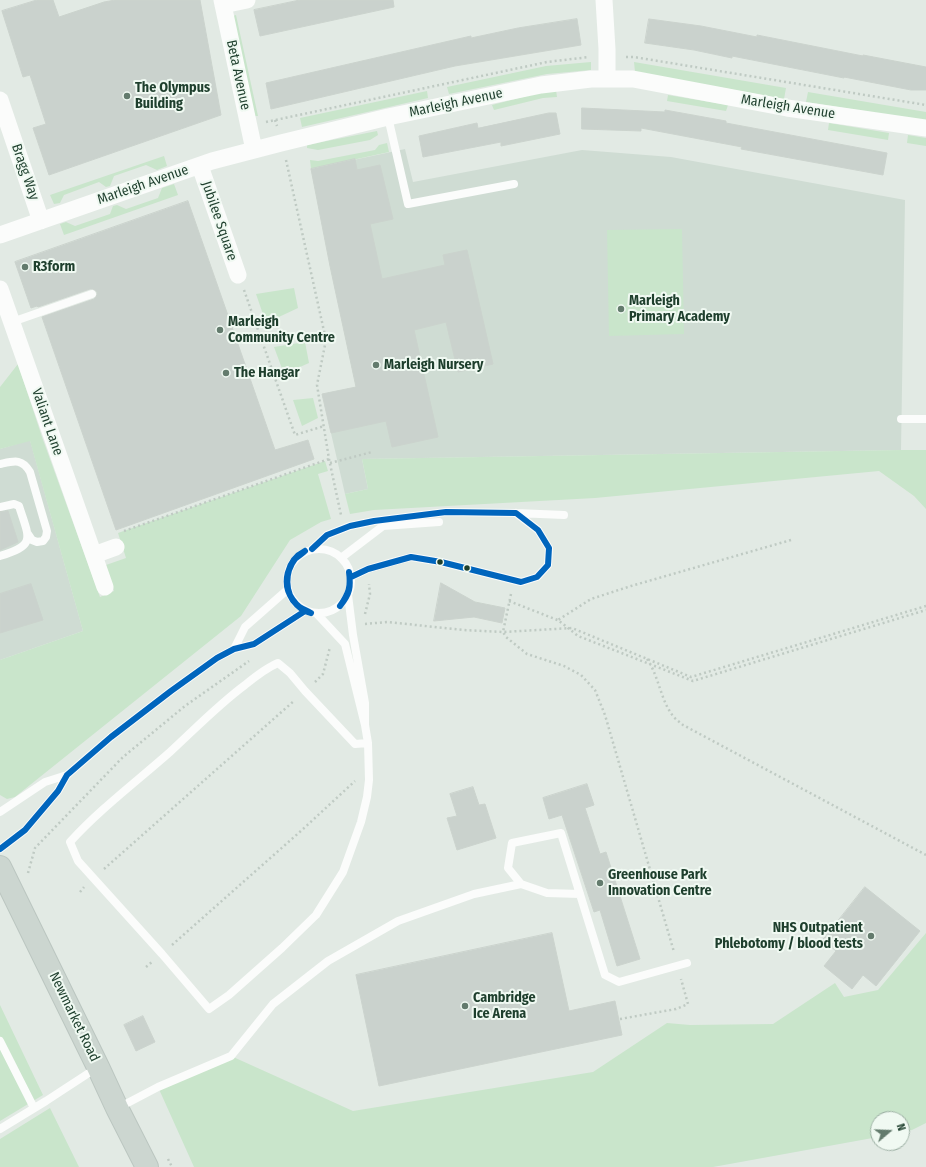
<!DOCTYPE html>
<html>
<head>
<meta charset="utf-8">
<style>
	body { margin:0 }
	#map { position:relative; width:926px; height:1167px; overflow:hidden; background:#e2eae4; font-family:"Fira Sans Condensed",sans-serif }
	canvas { display:block }
	.north { position:absolute; left:870px; top:1111px; width:40px; height:40px; box-sizing:border-box; background:#f0f9f2; border:1px solid #9cafa3; border-radius:50%; rotate:71deg; font-size:11px; font-weight:700; line-height:16px; text-align:center; color:#1e3f2d }
	.north::after { content:''; display:block; margin:auto; width:14px; height:18px; background:#637b6d; clip-path:polygon(50% 0,100% 100%,50% 72%,0 100%) }
</style>
</head>
<body>
<div id="map">
<canvas width="926" height="1167"></canvas>
<div class="north">N</div>
</div>
<script>
const ctx = document.querySelector('canvas').getContext('2d');
ctx.lineJoin = 'round';
function fillPath(path, color) { ctx.fillStyle = color; ctx.fill(path, 'evenodd'); }
function stroke(path, color, width, dash) { ctx.strokeStyle = color; ctx.lineWidth = width; ctx.lineCap = dash ? 'butt' : 'round'; ctx.setLineDash(dash || []); ctx.stroke(path); }
function drawText(font, color, halo, rows, align = 'center') {
  ctx.font = font + ' "Fira Sans Condensed",sans-serif'; ctx.lineWidth = 4; ctx.setLineDash([]); ctx.textBaseline = 'middle'; ctx.strokeStyle = halo; ctx.fillStyle = color; for (const [text, x, y, turn = 0] of rows) {
    ctx.save(); ctx.translate(x, y); ctx.rotate((+turn || 0) * Math.PI / 180); ctx.textAlign = isNaN(turn) ? turn : align; if (halo) ctx.strokeText(text, 0, 0); ctx.fillText(text, 0, 0); ctx.restore();
  }
}
fillPath(new Path2D(`
	M 405,149 L 413,182 L 582,150 L 671,157 L 905,200 L 901,450 L 362,459 L 368,489 L 345,494 L 322,394 L 356,387 L 330,266 L 311,169 Z
	M 30,440 L 83,631 L 0,660 L 0,449 Z`), '#cfdcd3');
fillPath(new Path2D(`
	M 236,15 L 258,116 L 253,116 L 230,17 Z
	M 591,62 L 591,70 L 547,74 L 449,94 L 447,87 L 546,66 Z
	M 634,62 L 786,88 L 784,99 L 635,72 Z
	M 556,90 L 557,97 L 543,98 L 494,110 L 492,105 L 542,92 Z
	M 427,91 L 428,98 L 302,127 L 300,118 Z
	M 808,92 L 926,112 L 926,121 L 806,102 Z
	M 668,95 L 728,105 L 726,111 L 667,101 Z
	M 829,123 L 889,133 L 888,140 L 828,130 Z
	M 377,131 L 378,135 L 370,140 L 318,150 L 307,148 L 307,145 Z
	M 908,135 L 926,138 L 926,146 L 907,143 Z
	M 387,143 L 389,152 L 311,169 L 310,160 L 318,161 L 375,150 L 379,145 Z
	M 164,156 L 167,166 L 157,170 L 146,165 L 114,176 L 110,186 L 106,187 L 99,182 L 64,195 L 60,203 L 54,204 L 50,195 Z
	M 174,184 L 178,195 L 64,235 L 60,224 L 66,222 L 75,226 L 110,214 L 113,206 L 117,205 L 126,209 L 158,198 L 162,188 Z
	M 682,229 L 684,334 L 609,336 L 607,230 Z
	M 294,288 L 298,308 L 266,323 L 256,294 Z
	M 305,342 L 309,363 L 284,374 L 274,347 Z
	M 18,364 L 42,437 L 100,597 L 114,591 L 106,565 L 126,558 L 118,533 L 325,461 L 328,471 L 318,474 L 331,519 L 321,522 L 290,540 L 241,616 L 15,797 L 7,799 L 0,795 L 0,660 L 83,631 L 30,441 L 0,449 L 0,387 Z
	M 313,398 L 318,418 L 302,426 L 293,400 Z
	M 901,450 L 926,450 L 926,509 L 914,496 L 879,471 L 595,498 L 374,510 L 350,514 L 345,494 L 368,489 L 362,459 Z
	M 926,933 L 926,1123 L 912,1130 L 902,1132 L 902,1119 L 878,1119 L 878,1137 L 713,1167 L 194,1167 L 158,1087 L 231,1056 L 353,1111 L 593,1072 L 667,1023 L 690,1025 L 773,1024 L 835,983 L 844,997 L 878,990 Z
	M 0,1005 L 43,1095 L 0,1121 Z
	M 50,1108 L 79,1167 L 0,1167 L 0,1139 Z`), '#c9e5cb');
const building = new Path2D(`
	M 37,0 L 53,0 L 59,17 L 104,2 L 115,0 L 200,0 L 221,115 L 49,175 L 33,128 L 46,124 L 30,75 L 23,77 L 2,11 Z
	M 300,0 L 393,0 L 394,7 L 260,36 L 254,10 Z
	M 577,19 L 581,45 L 455,66 L 271,109 L 266,83 L 471,36 L 471,38 L 518,28 Z
	M 649,19 L 701,26 L 757,37 L 757,35 L 863,56 L 863,55 L 926,67 L 926,90 L 911,90 L 844,77 L 844,78 L 732,56 L 732,58 L 694,50 L 645,43 Z
	M 582,108 L 665,112 L 665,110 L 726,121 L 726,123 L 887,153 L 883,175 L 741,149 L 742,147 L 641,128 L 641,131 L 582,129 Z
	M 549,113 L 556,113 L 560,134 L 501,146 L 501,142 L 423,157 L 419,136 L 477,123 L 478,128 Z
	M 355,159 L 357,170 L 380,165 L 393,219 L 370,224 L 382,279 L 445,265 L 443,255 L 467,250 L 493,364 L 458,372 L 446,322 L 414,330 L 438,437 L 392,447 L 386,421 L 331,433 L 322,394 L 356,387 L 330,266 L 311,169 Z
	M 188,201 L 275,450 L 308,440 L 314,459 L 116,530 L 42,317 L 94,299 L 97,295 L 97,292 L 93,289 L 90,289 L 38,307 L 37,306 L 31,308 L 15,262 Z
	M 8,511 L 18,542 L 0,550 L 0,512 Z
	M 441,583 L 475,602 L 505,608 L 502,623 L 474,617 L 434,621 Z
	M 31,584 L 43,620 L 0,633 L 0,594 Z
	M 587,784 L 594,805 L 585,808 L 600,854 L 606,852 L 640,959 L 617,966 L 600,910 L 594,912 L 562,815 L 549,819 L 543,798 Z
	M 473,787 L 479,805 L 485,804 L 496,838 L 457,850 L 447,818 L 457,816 L 450,794 Z
	M 865,887 L 920,931 L 876,986 L 863,975 L 852,989 L 824,966 L 836,951 L 823,940 Z
	M 552,933 L 569,1011 L 615,1001 L 622,1035 L 379,1086 L 356,975 Z
	M 143,1016 L 155,1042 L 136,1051 L 124,1025 Z`);
fillPath(building, '#cad2cd');
stroke(building, '#cbd3cd', 1);
const primary = new Path2D(`
	M 0,867 L 98,1067 L 117,1108 L 147,1167`);
stroke(primary, '#bbc6c0', 24);
stroke(new Path2D(`
	M 626,57 L 634,57 L 926,105
	M 275,120 L 277,126
	M 266,122 L 547,62 L 589,57
	M 286,160 L 326,340 L 317,385 L 329,459 L 341,515
	M 244,290 L 295,435 L 324,426
	M 330,463 L 372,452
	M 124,531 L 329,459
	M 791,540 L 631,586 L 591,599 L 558,620 L 578,636 L 693,681 L 926,610
	M 511,594 L 503,632 L 506,637 L 527,654 L 564,666 L 581,675 L 595,690 L 605,715 L 674,952
	M 509,601 L 560,621
	M 365,614 L 370,594 L 369,584
	M 365,624 L 387,622 L 464,630 L 503,632 L 572,628 L 691,677 L 926,606
	M 647,659 C 659,676 660,699 673,716 C 676,720 680,722 683,725 L 926,855
	M 315,682 L 323,674 L 330,647
	M 104,869 L 295,700
	M 28,873 L 35,848 L 123,757 L 185,706 L 249,661
	M 80,892 L 84,887
	M 172,945 L 302,830 L 355,781
	M 146,967 L 152,962
	M 620,1019 L 676,1009 L 688,1004 L 681,979
	M 168,1159 L 172,1167`), '#bfcac3', 2.5, [2, 3]);
stroke(new Path2D(`
	M 388,117 L 408,204 L 514,184
	M 12,322 L 92,294
	M 901,419 L 926,419
	M 0,464 C 14,461 22,458 30,472 L 47,531 L 46,537 L 43,541 L 37,542 L 32,540 L 28,534
	M 0,507 L 14,504 L 19,506 C 29,538 37,545 0,556
	M287 581a32 32 0 1 1 64 0a32 32 0 1 1-64 0Z
	M 312,549 L 327,535 L 350,526 L 374,521 L 446,512 L 516,513 L 564,515
	M 341,558 L 383,526 L 439,522
	M 351,577 L 368,569 L 392,562 L 411,557 L 441,562 L 521,582 L 537,577 L 548,565 L 549,548 L 538,530 L 516,513
	M 317,614 L 345,644 L 365,725 L 365,703 L 353,635 L 348,595
	M 234,649 L 245,627 L 287,590
	M 278,663 L 290,673 L 305,691 L 355,744 L 368,743 L 369,780 L 367,797 L 361,822 L 343,872 L 316,915 L 282,948 L 229,995 L 209,1009 L 162,954 L 78,861 L 70,842 C 100,809 136,782 170,752 C 195,729 218,705 245,685 C 256,676 266,668 278,663 Z
	M 365,725 L 368,743
	M 0,812 L 45,782 L 67,775
	M 0,849 L 25,830 L 58,791 L 67,775 L 111,737 L 171,691 L 217,658 L 234,649 L 254,644 L 305,611
	M 580,894 L 547,893 L 521,884 L 508,868 L 512,843 L 561,833 L 605,975 L 619,982 L 687,963
	M 0,1041 L 34,1108
	M 118,1108 L 158,1087 L 231,1056 L 273,1004 L 328,961 L 398,921 L 474,894 L 521,884
	M 0,1129 L 46,1101 L 98,1067`), '#fbfcfb', 8);
stroke(new Path2D(`
	M 222,0 L 254,150
	M 604,0 L 607,49 L 607,79
	M 223,5 L 247,0
	M 0,100 L 41,221
	M 200,166 L 238,275
	M 0,235 L 212,161 L 281,143 L 388,117 L 541,85 L 591,79 L 633,79 L 787,108 L 926,128
	M 0,289 L 105,587
	M 94,555 L 116,547`), '#fbfcfb', 17);
stroke(primary, '#ccd6d0', 22);
stroke(new Path2D(`
	M 312,549 L 327,535 L 350,526 L 374,521 L 446,512 L 516,513 L 538,530 L 549,548 L 548,565 L 537,577 L 521,582 L 441,562 L 411,557 L 368,569 L 351,577
	M 305,551 C 302,554 298,556 295,559 C 285,572 284,593 297,605 C 300,608 306,610 311,613
	M 305,551 C 287,560 281,584 293,600 C 297,606 303,611 311,613
	M 340,606 C 349,593 351,587 349,572
	M 340,606 C 350,594 351,587 349,572
	M 0,849 L 25,830 L 58,791 L 67,775 L 111,737 L 171,691 L 217,658 L 234,649 L 254,644 L 305,611`), '#0065bd', 6);
for (const [x, y, r, color] of [
	[127,96,4,"#637b6d"],
	[25,267,4,"#637b6d"],
	[621,309,4,"#637b6d"],
	[220,330,4,"#637b6d"],
	[376,365,4,"#637b6d"],
	[226,373,4,"#637b6d"],
	[440,562,3.5,"#1e3f2d"],
	[467,568,3.5,"#1e3f2d"],
	[600,883,4,"#637b6d"],
	[871,936,4,"#637b6d"],
	[465,1006,4,"#637b6d"]
]) { const dot = new Path2D(); dot.arc(x, y, r, 0, 2 * Math.PI); ctx.fillStyle = color; ctx.fill(dot); stroke(dot, '#f0f9f2', 1.5); }
drawText('14px', '#1e3f2d', '#f0f9f2', [
	["Beta Avenue",238,75,78],
	["Marleigh Avenue",456,103,-12],
	["Marleigh Avenue",788,107,9],
	["Bragg Way",25,172,71],
	["Marleigh Avenue",143,185,-19],
	["Jubilee Square",219,221,71],
	["Valiant Lane",47,422,71],
	["Newmarket Road",74,1017,64]
]);
drawText('bold 14px', '#1e3f2d', '#f0f9f2', [
	["The Olympus",135,88],
	["Building",135,104],
	["R3form",33,267],
	["Marleigh",629,301],
	["Primary Academy",629,317],
	["Marleigh",228,322],
	["Community Centre",228,338],
	["Marleigh Nursery",384,365],
	["The Hangar",234,373],
	["Greenhouse Park",608,875],
	["Innovation Centre",608,891],
	["NHS Outpatient",863,928,"right"],
	["Phlebotomy / blood tests",863,944,"right"],
	["Cambridge",473,998],
	["Ice Arena",473,1014]
], 'left');
</script>
</body>
</html>
